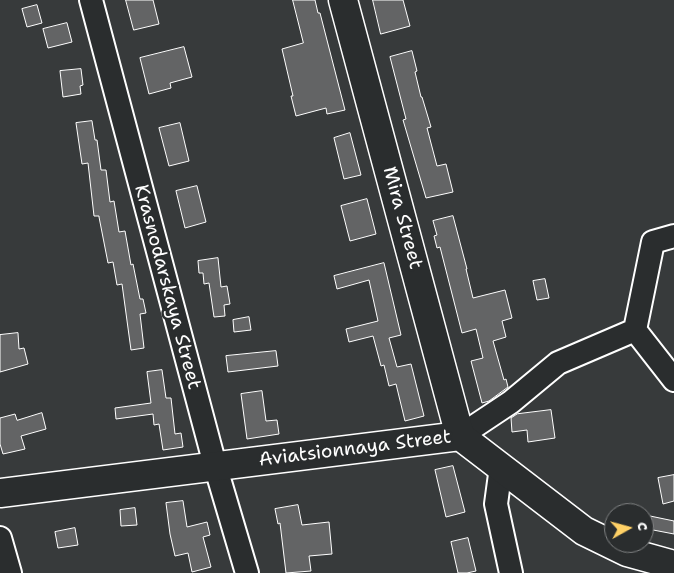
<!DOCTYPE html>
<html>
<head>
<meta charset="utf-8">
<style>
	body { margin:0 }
	#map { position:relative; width:674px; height:573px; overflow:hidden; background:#373a3b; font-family:"Shantell Sans",sans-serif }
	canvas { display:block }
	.north { position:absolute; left:604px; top:503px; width:50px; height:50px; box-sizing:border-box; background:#2a2d2e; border:1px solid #7f8182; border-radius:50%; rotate:83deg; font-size:14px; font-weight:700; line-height:20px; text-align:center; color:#fff }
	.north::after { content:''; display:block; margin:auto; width:18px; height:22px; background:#ffd166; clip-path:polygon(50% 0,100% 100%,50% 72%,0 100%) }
</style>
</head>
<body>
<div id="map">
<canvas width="674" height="573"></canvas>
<div class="north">С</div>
</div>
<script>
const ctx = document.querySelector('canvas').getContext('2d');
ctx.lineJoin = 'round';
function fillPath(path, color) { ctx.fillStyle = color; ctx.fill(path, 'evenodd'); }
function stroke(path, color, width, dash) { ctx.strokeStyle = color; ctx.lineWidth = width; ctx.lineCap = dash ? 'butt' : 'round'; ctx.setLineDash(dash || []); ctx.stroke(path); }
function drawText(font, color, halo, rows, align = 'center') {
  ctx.font = font + ' "Shantell Sans",sans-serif'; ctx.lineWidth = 5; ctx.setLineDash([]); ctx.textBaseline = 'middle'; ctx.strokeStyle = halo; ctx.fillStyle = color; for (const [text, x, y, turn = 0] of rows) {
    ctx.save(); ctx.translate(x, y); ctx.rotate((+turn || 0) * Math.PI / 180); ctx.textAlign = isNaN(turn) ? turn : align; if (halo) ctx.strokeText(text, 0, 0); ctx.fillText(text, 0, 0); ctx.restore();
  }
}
const building = new Path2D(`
	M 126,0 L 153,0 L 159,24 L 134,30 Z
	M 293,0 L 315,0 L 318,13 L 320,13 L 345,110 L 327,114 L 326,108 L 296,116 L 291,96 L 293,96 L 282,49 L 303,43 Z
	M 373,0 L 403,0 L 410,26 L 381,34 Z
	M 37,5 L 42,23 L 27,27 L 22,9 Z
	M 67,23 L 72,42 L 48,48 L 43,29 Z
	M 184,47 L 192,77 L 170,83 L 171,88 L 149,94 L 140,58 Z
	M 412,51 L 417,71 L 415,72 L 421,97 L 422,97 L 431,127 L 427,128 L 437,166 L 446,164 L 453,192 L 426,198 L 403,120 L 406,119 L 390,57 Z
	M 81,69 L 83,85 L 80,86 L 81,94 L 63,97 L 60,71 Z
	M 92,121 L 95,140 L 97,140 L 101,170 L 106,170 L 110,202 L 114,201 L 119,232 L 125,231 L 131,265 L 133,264 L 140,299 L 143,299 L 146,313 L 140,314 L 144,348 L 131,350 L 122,284 L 117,285 L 113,262 L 108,263 L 99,217 L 99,216 L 94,216 L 88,163 L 82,164 L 76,123 Z
	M 180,123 L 189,161 L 169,166 L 159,128 Z
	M 350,133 L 361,175 L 344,179 L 334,138 Z
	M 197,186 L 206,222 L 185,228 L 176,191 Z
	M 367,199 L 376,234 L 350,241 L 341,206 Z
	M 453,216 L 467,269 L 466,269 L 473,298 L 505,290 L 512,318 L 502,321 L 506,337 L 493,341 L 504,380 L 506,379 L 508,387 L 489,401 L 482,403 L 471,361 L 483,358 L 476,329 L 462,333 L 440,247 L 437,248 L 434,236 L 437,235 L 433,221 Z
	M 218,258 L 221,287 L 227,286 L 230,304 L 224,305 L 225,316 L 214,317 L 209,283 L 204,284 L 203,273 L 199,273 L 198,261 Z
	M 384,263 L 401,335 L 389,338 L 397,367 L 411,364 L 424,416 L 405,421 L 396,384 L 389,386 L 384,365 L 381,366 L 373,336 L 349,342 L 346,329 L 378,321 L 369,280 L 337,289 L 334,276 Z
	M 545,279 L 549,298 L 537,300 L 533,281 Z
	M 249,317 L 251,330 L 234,332 L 233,320 Z
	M 18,333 L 19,349 L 24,348 L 28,364 L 0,372 L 0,335 Z
	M 276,351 L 278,366 L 228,372 L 226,356 Z
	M 162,370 L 166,398 L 171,398 L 175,434 L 181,433 L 183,447 L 163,450 L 159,424 L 154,425 L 153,414 L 116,419 L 115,408 L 151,403 L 147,372 Z
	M 262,391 L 266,421 L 277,420 L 279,434 L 247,439 L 241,394 Z
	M 551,410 L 555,438 L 528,442 L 527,430 L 512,432 L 511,418 L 517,414 Z
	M 42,413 L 46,429 L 21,436 L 25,449 L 3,454 L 0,444 L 0,418 L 15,414 L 17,420 Z
	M 453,466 L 465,512 L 446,517 L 435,470 Z
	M 674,475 L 674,501 L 663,504 L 658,478 Z
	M 183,501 L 187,527 L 207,522 L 210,535 L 203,537 L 211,567 L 192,572 L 188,553 L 175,556 L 170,534 L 166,503 Z
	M 298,505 L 302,525 L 329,522 L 332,554 L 309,556 L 311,571 L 286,573 L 280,523 L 278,524 L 275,509 Z
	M 135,508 L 137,525 L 121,526 L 120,510 Z
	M 650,516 L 674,521 L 674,534 L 648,529 Z
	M 75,528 L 78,545 L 58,548 L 55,532 Z
	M 468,538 L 476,571 L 467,573 L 458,573 L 451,542 Z`);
fillPath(building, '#636465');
stroke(building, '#fff', 1);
const minor = new Path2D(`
	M 91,0 L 215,465 L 247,573
	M 674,236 L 653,242 L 635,330 L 674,380
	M 460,436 L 511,402 L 558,363 L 635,330
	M 501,467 L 496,504 L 511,573
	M 0,538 L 10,573`);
const major = new Path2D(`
	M 343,0 L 460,436
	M 0,493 L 460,436 L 584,531 L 627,552 L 674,565`);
stroke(minor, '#fff', 26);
stroke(major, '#fff', 31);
stroke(minor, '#2a2d2e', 22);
stroke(major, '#2a2d2e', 28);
drawText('19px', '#fff', '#2a2d2e', [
	["Mira Street",402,218,75],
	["Krasnodarskaya Street",167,287,75],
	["Aviatsionnaya Street",355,449,-7]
]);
</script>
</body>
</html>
